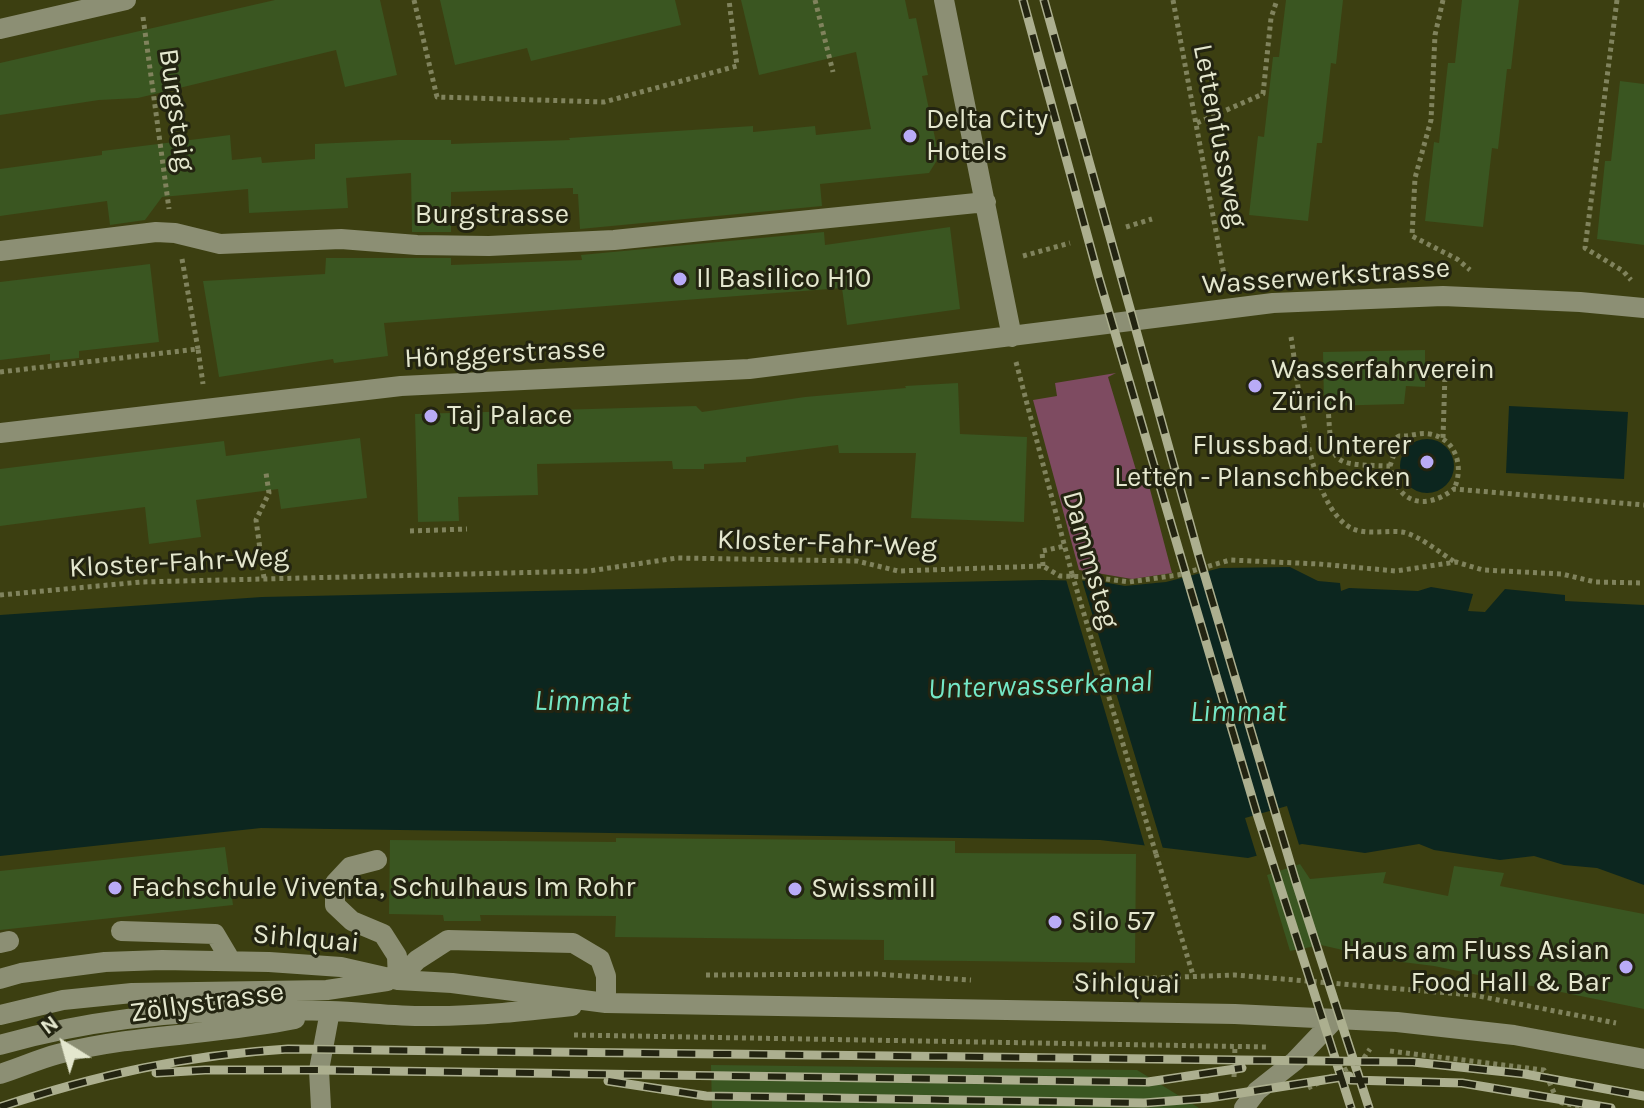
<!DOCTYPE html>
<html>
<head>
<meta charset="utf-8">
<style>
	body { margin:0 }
	#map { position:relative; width:1644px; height:1108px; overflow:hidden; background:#3c3f11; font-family:Karla,sans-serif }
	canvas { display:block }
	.north { position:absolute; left:24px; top:1004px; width:80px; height:80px; -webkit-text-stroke:6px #232411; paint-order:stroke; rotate:323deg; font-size:22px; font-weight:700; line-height:32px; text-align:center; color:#e4e7ce }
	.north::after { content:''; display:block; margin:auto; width:28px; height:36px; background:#e4e7ce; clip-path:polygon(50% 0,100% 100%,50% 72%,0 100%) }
</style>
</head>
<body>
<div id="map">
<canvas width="1644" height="1108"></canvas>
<div class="north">N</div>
</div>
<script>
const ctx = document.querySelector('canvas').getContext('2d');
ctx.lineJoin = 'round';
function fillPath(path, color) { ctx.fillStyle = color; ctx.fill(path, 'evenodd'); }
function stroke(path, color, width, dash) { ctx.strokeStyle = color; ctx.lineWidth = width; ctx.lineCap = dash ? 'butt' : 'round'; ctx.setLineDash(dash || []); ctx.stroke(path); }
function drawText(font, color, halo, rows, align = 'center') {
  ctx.font = font + ' Karla,sans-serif'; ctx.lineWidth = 6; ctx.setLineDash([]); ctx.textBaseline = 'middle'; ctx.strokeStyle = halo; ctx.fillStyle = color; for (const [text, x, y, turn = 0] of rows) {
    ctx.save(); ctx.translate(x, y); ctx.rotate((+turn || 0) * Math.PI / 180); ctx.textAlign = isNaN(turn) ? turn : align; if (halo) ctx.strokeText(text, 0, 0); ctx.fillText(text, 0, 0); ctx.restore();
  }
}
fillPath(new Path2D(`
	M 1116,373 L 1108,377 L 1136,470 L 1147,478 L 1172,573 L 1132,579 L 1079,570 L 1033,400 L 1057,396 L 1055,383 Z`), '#7e4b61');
fillPath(new Path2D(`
	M 1509,406 L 1628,412 L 1624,479 L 1506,473 Z
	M1400 466a27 27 0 1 1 54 0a27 27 0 1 1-54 0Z
	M 1290,567 L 1318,581 L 1340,583 L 1341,591 L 1349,588 L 1418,591 L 1431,587 L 1473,594 L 1468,611 L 1485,612 L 1505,589 L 1565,595 L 1565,601 L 1644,605 L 1644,885 L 1597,868 L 1564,865 L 1534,856 L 1500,860 L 1434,850 L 1419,844 L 1365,853 L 1302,844 L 1248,858 L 1100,840 L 261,828 L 0,856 L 0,615 L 262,597 L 1042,580 L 1097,581 L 1125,586 L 1166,582 L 1220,568 Z`), '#0c261f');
fillPath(new Path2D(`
	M 1065,576 L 1081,577 L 1164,852 L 1146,850 Z
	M 1287,806 L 1300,848 L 1258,860 L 1245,818 Z`), '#3c3f11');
fillPath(new Path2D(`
	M 275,0 L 380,0 L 397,75 L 345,87 L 336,50 L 138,98 L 99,100 L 0,115 L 0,63 Z
	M 440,0 L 675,0 L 681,25 L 531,61 L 527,48 L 455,65 Z
	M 741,0 L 905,0 L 909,19 L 916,18 L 928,75 L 922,76 L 939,157 L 929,173 L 820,184 L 822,206 L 580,229 L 578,194 L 573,194 L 573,188 L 451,192 L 451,232 L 412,232 L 411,173 L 346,178 L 348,208 L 249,213 L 248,189 L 162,197 L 145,220 L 110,225 L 107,201 L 0,216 L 0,169 L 102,155 L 102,151 L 230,135 L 232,160 L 261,157 L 262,163 L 315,159 L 315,144 L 398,140 L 451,140 L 451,144 L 570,140 L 569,138 L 753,126 L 753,132 L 815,126 L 816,135 L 871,129 L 856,52 L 759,75 Z
	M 1286,0 L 1343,0 L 1336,64 L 1331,63 L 1322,143 L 1317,143 L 1308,221 L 1249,215 L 1258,136 L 1264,137 L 1273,57 L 1279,57 Z
	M 1462,0 L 1519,0 L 1511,69 L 1507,69 L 1498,149 L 1492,148 L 1483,227 L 1425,221 L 1434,142 L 1439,143 L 1448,63 L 1455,63 Z
	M 1620,81 L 1644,84 L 1644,245 L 1597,239 L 1605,161 L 1611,161 Z
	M 950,227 L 960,309 L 847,325 L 842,288 L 384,323 L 388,356 L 334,363 L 333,359 L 219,377 L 203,281 L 325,274 L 326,258 L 451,258 L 451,265 L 582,260 L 581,255 L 824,232 L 825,245 Z
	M 150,264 L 159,342 L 79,351 L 79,358 L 50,361 L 50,354 L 0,360 L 0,282 Z
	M 1425,350 L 1425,387 L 1406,386 L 1404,404 L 1324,406 L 1323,352 Z
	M 958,383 L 960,434 L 1027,437 L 1024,522 L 911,518 L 916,453 L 839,453 L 838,445 L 746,457 L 746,462 L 704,464 L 704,469 L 673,469 L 672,461 L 537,464 L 538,495 L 458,497 L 459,521 L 418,522 L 415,414 L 696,406 L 702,412 L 805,397 L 906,388 L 905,386 Z
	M 360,438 L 367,498 L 281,509 L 278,489 L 196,500 L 201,537 L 149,544 L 145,507 L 0,526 L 0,469 L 224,441 L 226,456 Z
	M 616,838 L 955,841 L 955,853 L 1136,854 L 1135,963 L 884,960 L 884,940 L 615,937 L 616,916 L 480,915 L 481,921 L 444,921 L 443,915 L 389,914 L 390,840 L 616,842 Z
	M 225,847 L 233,905 L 0,930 L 0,871 Z
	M 1300,864 L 1310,879 L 1386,872 L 1383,883 L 1448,896 L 1454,866 L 1504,873 L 1500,886 L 1644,914 L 1644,1009 L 1434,966 L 1386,960 L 1321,945 L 1290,951 L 1267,875 Z
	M 711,1065 L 1137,1070 L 1199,1108 L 712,1108 Z`), '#3a5621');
stroke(new Path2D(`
	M 414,0 L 437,97 L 604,102 L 737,66 L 729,0
	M 815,0 L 833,72
	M 1173,0 L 1225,280
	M 1443,0 L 1435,35 L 1431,120 L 1415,178 L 1412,236 L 1457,259 L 1470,270
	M 1617,0 L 1585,248 L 1623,271 L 1631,280
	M 143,17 L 169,209
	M 1197,123 L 1263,94 L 1271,18 L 1277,0
	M 1126,227 L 1152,219
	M 1023,256 L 1070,243
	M 182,259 L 198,349
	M 1291,337 C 1299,384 1307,508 1353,529 C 1368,535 1387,530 1402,532 C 1419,535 1440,553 1455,562
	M 1016,362 L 1072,574
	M 0,372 L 198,349 L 203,384
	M 1425,375 L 1445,374 L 1443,438
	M 1328,406 C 1332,466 1329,464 1390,466 C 1397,504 1425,511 1454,489 L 1644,505
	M 1390,466 L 1395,451 L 1392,446 L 1393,440 L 1399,436 C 1410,437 1419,432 1430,434 C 1457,439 1464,468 1454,489
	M 410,531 L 467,529
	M 1043,566 L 1042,551 L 1065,546
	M 264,578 L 256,520 L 269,493 L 266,473
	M 0,595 L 141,582 L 589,571 L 677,558 L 857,561 L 898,571 L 1043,566 L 1060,576 L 1092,577 L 1129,582 L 1178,575 L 1230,560 L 1319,564 L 1396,571 L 1456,562 L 1483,570 L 1562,574 L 1595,582 L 1644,583
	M 1156,854 L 1193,975
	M 706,975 L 876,974 L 971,980
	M 1073,981 L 1235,975 L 1473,995 L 1616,1023
	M 574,1035 L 1268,1047
	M 1390,1051 L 1544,1070 L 1558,1102 L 1587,1108
	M 1234,1077 L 1235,1046
	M 1308,1088 L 1361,1062 L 1370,1049`), '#80835d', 5, [4, 4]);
stroke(new Path2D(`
	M 944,0 L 1012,337
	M 0,29 L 126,0
	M 0,251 L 156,232 L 175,233 L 220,244 L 341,239 L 417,245 L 489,246 L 614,240 L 986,202
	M 0,433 L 401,386 L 749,369 L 1273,303 L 1443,296 L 1580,302 L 1644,308
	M 377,860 L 350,867 L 335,883 L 335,905 L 352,921 L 383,934 L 397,956 L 398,980
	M 121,931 L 215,934 L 231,961
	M 0,943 L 9,941
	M 0,979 L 21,973 L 105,962 L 162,960 L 269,962 L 341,967 L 398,980 L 452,983 L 606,1003 L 1235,1014 L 1397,1022 L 1514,1035 L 1644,1059
	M 398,980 L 417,960 L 448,940 L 573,943 L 600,959 L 606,976 L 606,1003
	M 0,1015 L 63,1000 L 132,993 L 327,990 L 387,981
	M 0,1045 C 107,1014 219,1007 330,1011 C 364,1012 399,1017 433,1016 C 480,1016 526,1011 572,1006
	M 0,1074 C 19,1068 39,1059 58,1054 C 136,1034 217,1035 295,1019
	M 321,1108 L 319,1070 L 330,1011
	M 1244,1108 L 1257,1091 L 1295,1061 L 1334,1020`), '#8c8f74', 20);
const rail = new Path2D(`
	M 1023,0 L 1098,275 L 1182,561 L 1257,814 L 1351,1108
	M 1044,0 L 1199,556 L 1295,879 L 1369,1108
	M 156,1073 L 205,1070 L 319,1070 L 1148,1082 L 1242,1068
	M 1350,1080 L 1462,1083 L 1611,1108
	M 608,1081 L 706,1096 L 1144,1103 L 1209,1098 L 1349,1076
	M 0,1107 C 97,1075 186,1055 288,1049 L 1413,1062 L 1525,1074 L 1644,1096`);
stroke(rail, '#acaf8f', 9);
stroke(rail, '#232411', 6, [18]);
stroke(new Path2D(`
	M 1072,574 L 1156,854`), '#80835d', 5, [4, 4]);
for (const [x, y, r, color] of [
	[910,136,8,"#b9abf7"],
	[680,279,8,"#b9abf7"],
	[1255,386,8,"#b9abf7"],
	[431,416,8,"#b9abf7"],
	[1427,462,8,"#b9abf7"],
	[115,888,8,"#b9abf7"],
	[795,889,8,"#b9abf7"],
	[1055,922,8,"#b9abf7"],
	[1626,967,8,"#b9abf7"]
]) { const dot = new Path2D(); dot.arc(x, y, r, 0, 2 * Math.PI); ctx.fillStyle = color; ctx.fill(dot); stroke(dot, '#232411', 3); }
drawText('28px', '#e4e7ce', '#232411', [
	["Burgsteig",176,110,82],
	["Lettenfussweg",1219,136,79],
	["Burgstrasse",492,215],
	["Wasserwerkstrasse",1326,277,-4],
	["Hönggerstrasse",505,354,-3],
	["Kloster-Fahr-Weg",827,544,2],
	["Dammsteg",1090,560,74],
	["Kloster-Fahr-Weg",179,563,-3],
	["Sihlquai",306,939,5],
	["Sihlquai",1127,984,1],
	["Zöllystrasse",207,1003,-8]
]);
drawText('28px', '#e4e7ce', '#232411', [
	["Delta City",926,120],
	["Hotels",926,152],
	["Il Basilico H10",696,279],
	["Wasserfahrverein",1271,370],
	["Zürich",1271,402],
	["Taj Palace",447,416],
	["Flussbad Unterer",1411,446,"right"],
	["Letten - Planschbecken",1411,478,"right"],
	["Fachschule Viventa, Schulhaus Im Rohr",131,888],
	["Swissmill",811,889],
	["Silo 57",1071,922],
	["Haus am Fluss Asian",1610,951,"right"],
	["Food Hall & Bar",1610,983,"right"]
], 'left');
drawText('italic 30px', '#74e7c6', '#232411', [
	["Unterwasserkanal",1040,686,-2],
	["Limmat",582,702,1],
	["Limmat",1238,712]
]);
</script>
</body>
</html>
